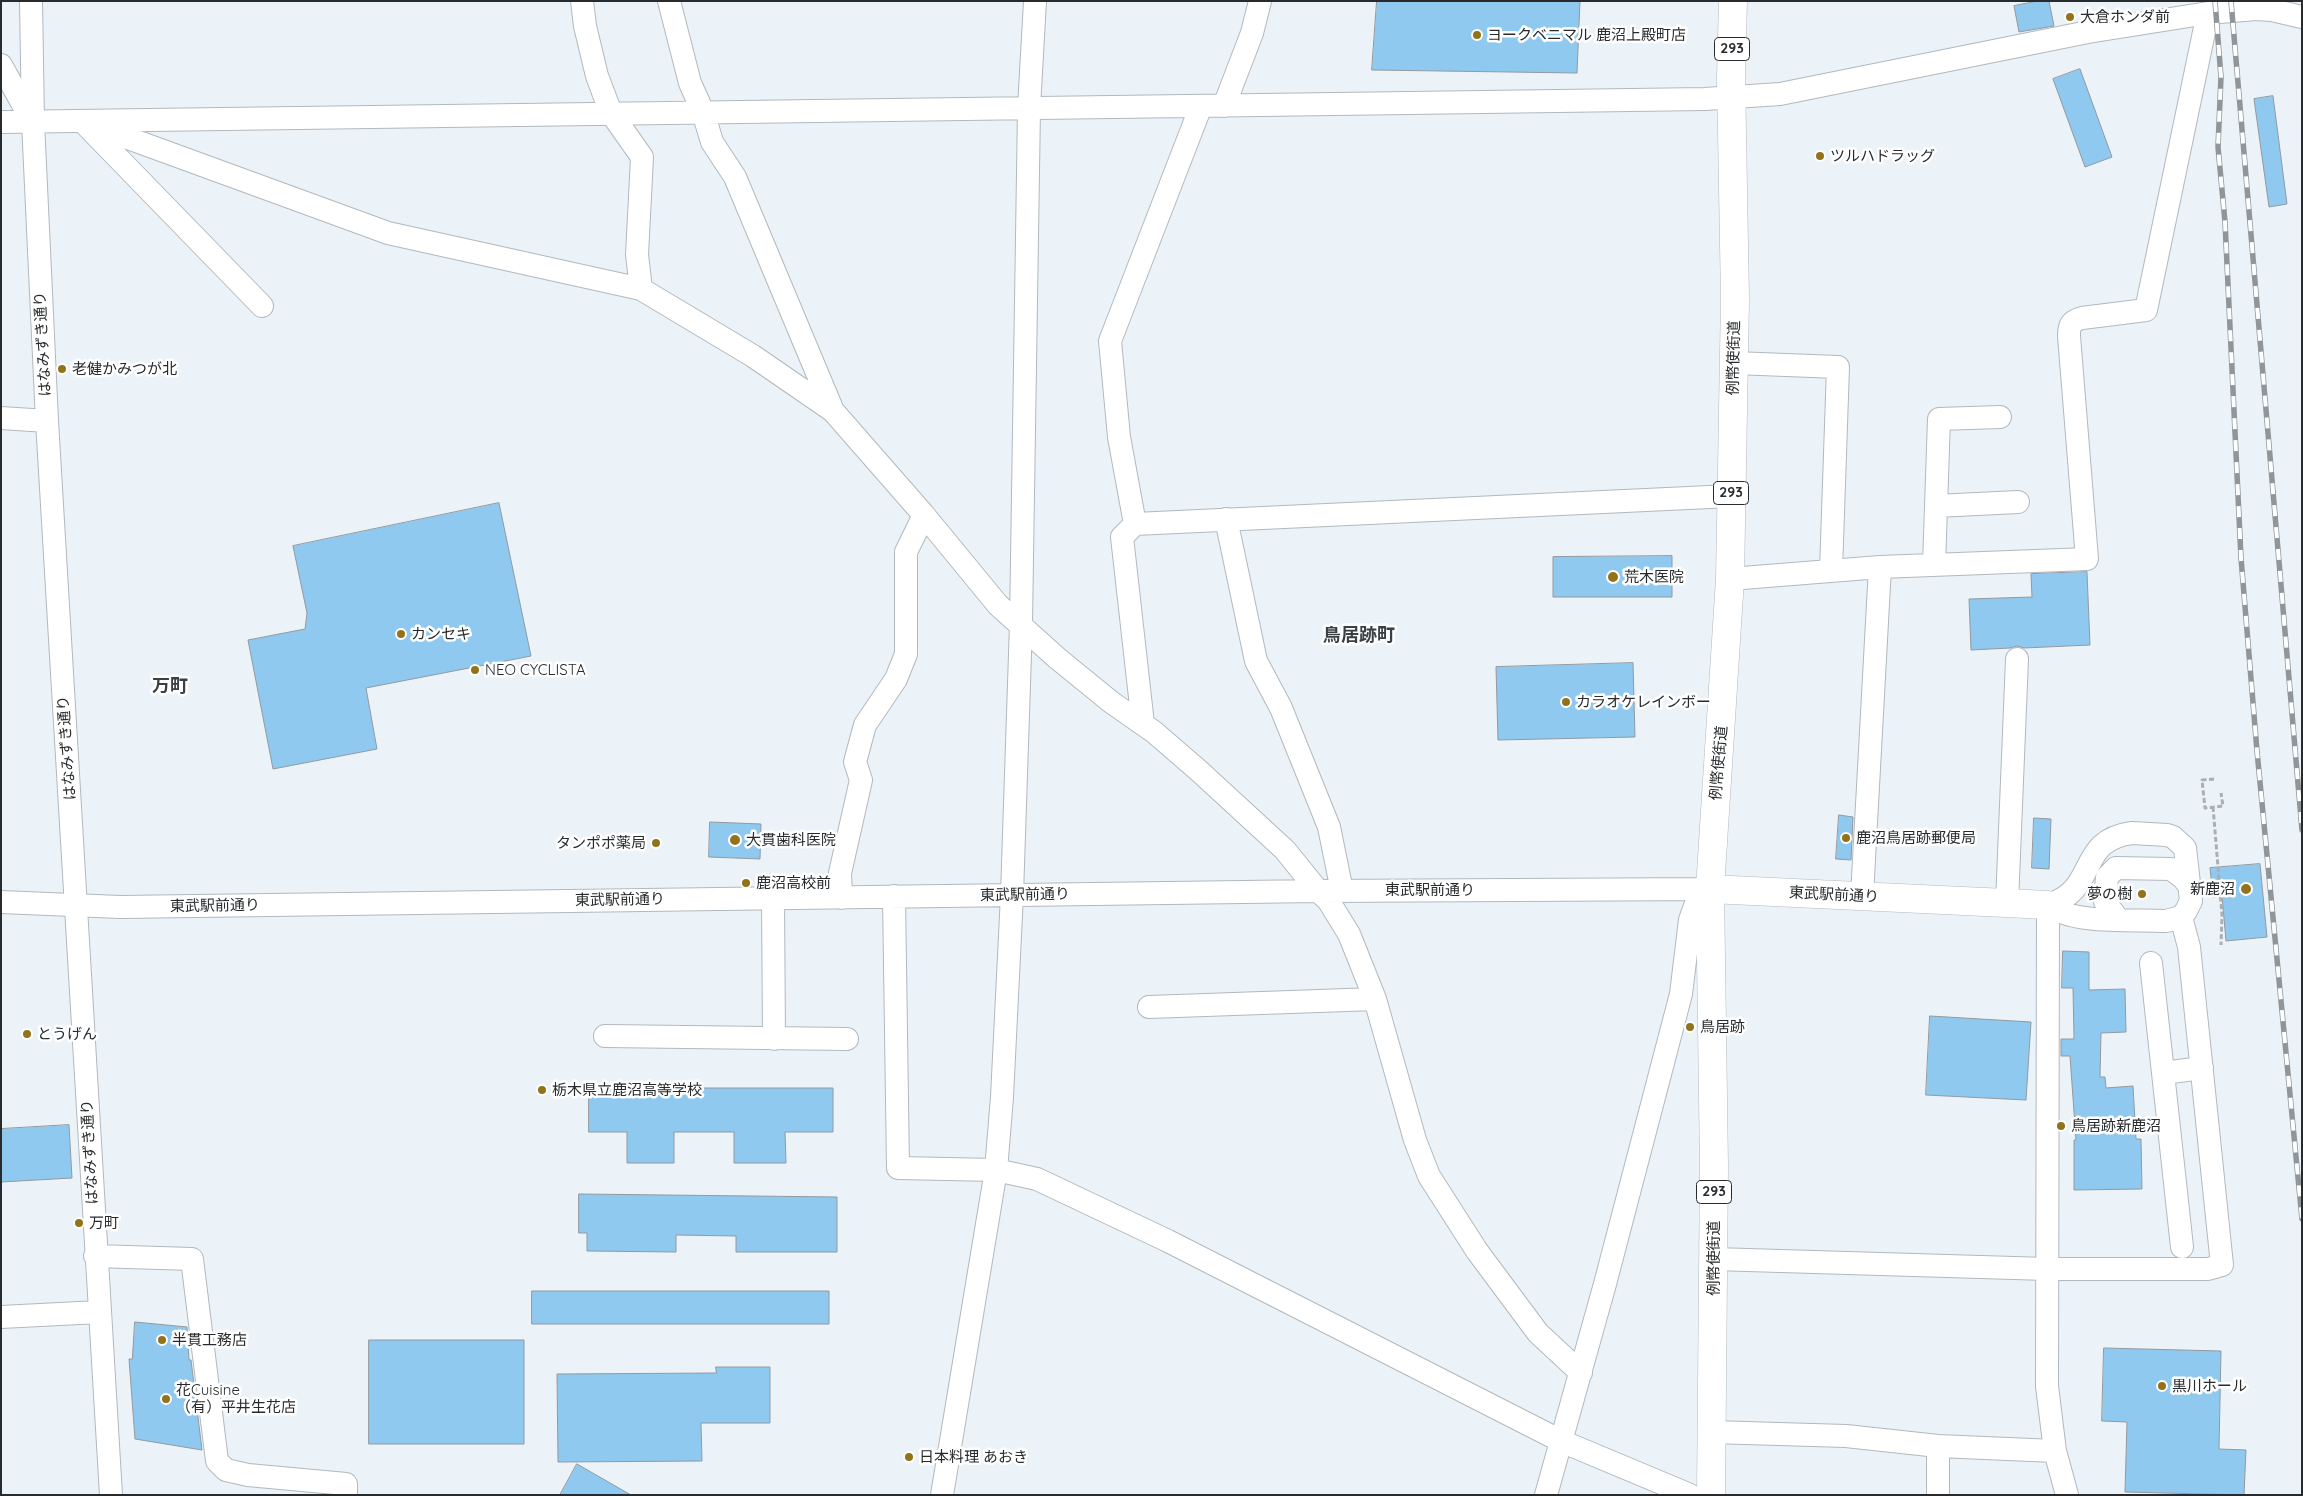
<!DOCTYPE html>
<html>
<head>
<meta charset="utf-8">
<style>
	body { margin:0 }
	#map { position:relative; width:2303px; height:1496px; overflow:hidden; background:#ebf3f9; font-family:Quicksand,sans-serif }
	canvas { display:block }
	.frame { position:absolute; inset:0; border:2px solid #282b2d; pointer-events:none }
</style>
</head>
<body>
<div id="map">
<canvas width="2303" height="1496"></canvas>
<div class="frame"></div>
</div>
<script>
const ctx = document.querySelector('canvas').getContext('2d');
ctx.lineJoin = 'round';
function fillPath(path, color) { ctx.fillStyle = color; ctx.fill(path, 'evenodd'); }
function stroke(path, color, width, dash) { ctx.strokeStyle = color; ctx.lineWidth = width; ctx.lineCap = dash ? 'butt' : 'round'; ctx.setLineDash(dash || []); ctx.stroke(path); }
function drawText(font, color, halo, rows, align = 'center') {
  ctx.font = font + ' Quicksand,"Noto Sans JP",sans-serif'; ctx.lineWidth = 5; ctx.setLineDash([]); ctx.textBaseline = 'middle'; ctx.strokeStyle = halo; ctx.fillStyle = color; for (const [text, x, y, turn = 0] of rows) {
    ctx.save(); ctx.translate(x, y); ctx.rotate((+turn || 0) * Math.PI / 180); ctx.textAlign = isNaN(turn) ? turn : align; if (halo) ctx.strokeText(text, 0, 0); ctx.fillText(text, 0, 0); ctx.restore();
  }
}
const building = new Path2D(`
	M 1377,1 L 1580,1 L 1577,73 L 1372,70 Z
	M 2038,1 L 2049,1 L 2054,26 L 2019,32 L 2014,6 Z
	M 2080,69 L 2112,157 L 2085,167 L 2053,79 Z
	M 2273,96 L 2287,204 L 2269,207 L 2254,99 Z
	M 499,503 L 531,656 L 366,688 L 377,749 L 273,769 L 248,640 L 305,629 L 307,613 L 293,546 Z
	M 1672,556 L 1672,597 L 1553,597 L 1553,557 Z
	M 2087,572 L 2090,645 L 2024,648 L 2017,646 L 2010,648 L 1971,650 L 1969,599 L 2032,597 L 2031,574 Z
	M 1633,663 L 1635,737 L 1498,740 L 1496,667 Z
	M 1839,815 L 1853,817 L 1851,860 L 1836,859 Z
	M 2034,818 L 2051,819 L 2049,869 L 2032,868 Z
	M 710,822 L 761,824 L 760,859 L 709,857 Z
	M 2260,864 L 2267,937 L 2226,941 L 2222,896 L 2213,897 L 2210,868 Z
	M 2063,951 L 2089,952 L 2089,990 L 2125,989 L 2126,1032 L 2101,1033 L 2100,1077 L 2105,1077 L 2106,1088 L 2133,1086 L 2136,1139 L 2141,1139 L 2142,1189 L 2074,1190 L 2074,1140 L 2076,1140 L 2070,1056 L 2061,1056 L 2061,1039 L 2074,1039 L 2073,988 L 2062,988 Z
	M 1930,1016 L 2031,1022 L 2026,1100 L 1926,1095 Z
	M 589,1088 L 833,1088 L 833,1132 L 785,1132 L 786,1163 L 734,1163 L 734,1132 L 674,1132 L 674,1163 L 627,1163 L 627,1132 L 589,1132 Z
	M 69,1125 L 72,1178 L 1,1182 L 1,1129 Z
	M 579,1194 L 837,1197 L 837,1252 L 736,1252 L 736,1236 L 676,1235 L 676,1252 L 587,1251 L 587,1233 L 579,1233 Z
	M 532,1291 L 829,1291 L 829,1324 L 532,1324 Z
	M 135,1322 L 187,1327 L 189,1360 L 191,1360 L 202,1450 L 135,1439 L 129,1359 L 132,1359 Z
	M 369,1340 L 524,1340 L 524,1444 L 369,1444 Z
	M 2104,1348 L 2221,1351 L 2219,1449 L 2246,1450 L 2244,1495 L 2125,1492 L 2127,1422 L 2102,1421 Z
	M 716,1367 L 770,1367 L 770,1423 L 701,1423 L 702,1461 L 558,1462 L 557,1374 L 716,1373 Z
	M 577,1464 L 631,1495 L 560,1495 Z`);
fillPath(building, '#8fc9ef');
stroke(building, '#92999f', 1);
const minor = new Path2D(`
	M 31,1 L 33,122 L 47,421 L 111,1495
	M 582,1 L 585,26 L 597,76 L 611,113 L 642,157 L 637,255 L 641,289 L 753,356 L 833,411 L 924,515 L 998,605 L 1057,658 L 1111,702 L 1154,732 L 1198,770 L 1285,850 L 1318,891 L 1328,900 L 1349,934 L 1375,999 L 1415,1140 L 1429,1176 L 1477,1251 L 1538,1333 L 1581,1373
	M 669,1 L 690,83 L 703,112 L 712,142 L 735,177 L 833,411
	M 1,65 L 31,119
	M 1224,106 L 1252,33 L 1260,1
	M 1,122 L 1705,99 L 1780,94 L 2088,32 L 2208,13 L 2256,9 L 2272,10 L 2302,17
	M 86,125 L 262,306
	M 95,126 L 388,233 L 641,289
	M 1734,363 L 1838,367 L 1831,571
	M 1,418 L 47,421
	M 1936,506 L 2018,502
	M 1226,519 L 1256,661 L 1281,708 L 1329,827 L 1342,891
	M 1135,524 L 1731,496
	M 1934,565 L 1939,419 L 2000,417
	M 1730,579 L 1880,567 L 2087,559 L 2069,336 C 2069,325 2071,321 2082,318 L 2146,310 L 2208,13
	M 1143,724 L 1122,537 L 1135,524 L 1119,437 L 1110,341 L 1201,106
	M 2132,833 L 2167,835 L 2173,837 L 2185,848 L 2191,901 L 2186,911 L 2181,917 L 2166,921 C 2134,919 2073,925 2048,905 C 2099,890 2076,840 2132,833 Z
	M 894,896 L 898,1168 L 996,1170 L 1037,1179 L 1168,1241 L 1561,1441 L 1690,1495
	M 1862,896 L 1880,567
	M 773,898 L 774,1039
	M 841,898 L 840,873 L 861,780 L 855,762 L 865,725 L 896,679 L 906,654 L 906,552 L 924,515
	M 1,902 L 120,907 L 1318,891 L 1710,889
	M 2007,903 L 2017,659
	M 2048,905 L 2047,1386 L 2055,1451 L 2067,1495
	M 2118,919 L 2105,902 L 2107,877 L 2116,868 L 2171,869 L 2183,878 L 2190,887
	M 2151,963 L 2182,1247
	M 1149,1007 L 1375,999
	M 605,1036 L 847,1039
	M 2163,1073 L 2202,1068
	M 95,1256 L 192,1259 L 217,1461 L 226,1470 L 248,1475 L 346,1484 L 346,1495
	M 1714,1259 L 2047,1269 L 2208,1269 L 2222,1265 L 2189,947 L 2181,917
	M 1,1317 L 99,1312
	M 1712,1432 L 1846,1436 L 1938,1446 L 2055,1451
	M 1938,1446 L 1938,1495
	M 942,1495 L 996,1170 L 1002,1097 L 1012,895 L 1021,624 L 1029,108 L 1035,1
	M 1546,1495 L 1605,1284 L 1681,994 L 1690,920 L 1695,906 L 1710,889`);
const major = new Path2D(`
	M 1710,889 L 2048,905`);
const highway = new Path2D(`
	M 1711,1495 L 1714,1166 L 1710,889 L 1730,579 L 1735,299 L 1731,77 L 1733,1`);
stroke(minor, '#b1b9be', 24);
stroke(major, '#b1b9be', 29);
stroke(highway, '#b1b9be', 29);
stroke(new Path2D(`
	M 2214,779 L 2202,780 L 2205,808 L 2223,806 L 2221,793
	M 2213,807 L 2222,915 L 2221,945`), '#a9afb4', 3, [5, 2.5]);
stroke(minor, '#fff', 22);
stroke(major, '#fff', 28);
stroke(highway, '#fff', 28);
const rail = new Path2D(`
	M 2215,1 L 2221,77 L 2218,147 L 2225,222 L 2241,558 L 2257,751 L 2302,1219
	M 2231,1 L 2302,830`);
stroke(rail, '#8f9599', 5.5);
stroke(rail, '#fff', 4, [11]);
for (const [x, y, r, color] of [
	[2070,17,5,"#927319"],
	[1477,35,5,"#927319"],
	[1820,156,5,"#927319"],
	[62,369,5,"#927319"],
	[1613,577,6,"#927319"],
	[401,634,5,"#927319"],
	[475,670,5,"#927319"],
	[1566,702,5,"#927319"],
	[1846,838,5,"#927319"],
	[735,840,6,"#927319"],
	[656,843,5,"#927319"],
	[746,883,5,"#927319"],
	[2246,889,6,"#927319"],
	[2142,894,5,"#927319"],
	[1690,1027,5,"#927319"],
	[27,1034,5,"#927319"],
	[542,1090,5,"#927319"],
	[2061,1126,5,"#927319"],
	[79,1223,5,"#927319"],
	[162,1340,5,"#927319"],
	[2162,1386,5,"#927319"],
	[166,1399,5,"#927319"],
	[909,1457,5,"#927319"]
]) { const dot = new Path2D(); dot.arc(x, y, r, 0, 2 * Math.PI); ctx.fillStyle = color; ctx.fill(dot); stroke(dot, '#fff', 2); }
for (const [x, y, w] of [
	[1732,49,35],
	[1731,493,35],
	[1714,1192,35]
]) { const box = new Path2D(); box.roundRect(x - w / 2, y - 11.5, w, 23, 4); ctx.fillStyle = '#fff'; ctx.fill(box); stroke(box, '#282b2d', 1); }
drawText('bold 14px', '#282b2d', null, [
	["293",1732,49],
	["293",1731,493],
	["293",1714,1192]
]);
drawText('15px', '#282b2d', '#fff', [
	["大倉ホンダ前",2080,17],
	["ヨークベニマル 鹿沼上殿町店",1487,35],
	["ツルハドラッグ",1830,156],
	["老健かみつが北",72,369],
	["荒木医院",1624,577],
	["カンセキ",411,634],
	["NEO CYCLISTA",485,670],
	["カラオケレインボー",1576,702],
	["鹿沼鳥居跡郵便局",1856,838],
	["大貫歯科医院",746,840],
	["タンポポ薬局",646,843,"right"],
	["鹿沼高校前",756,883],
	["新鹿沼",2235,889,"right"],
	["夢の樹",2132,894,"right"],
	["鳥居跡",1700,1027],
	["とうげん",37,1034],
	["栃木県立鹿沼高等学校",552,1090],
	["鳥居跡新鹿沼",2071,1126],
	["万町",89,1223],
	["半貫工務店",172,1340],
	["黒川ホール",2172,1386],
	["花Cuisine",176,1390],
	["（有）平井生花店",176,1407],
	["日本料理 あおき",919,1457]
], 'left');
drawText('15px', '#282b2d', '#fff', [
	["はなみずき通り",43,344,-93],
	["例幣使街道",1734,358,-89],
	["はなみずき通り",67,748,-94],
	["例幣使街道",1719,763,-85],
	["東武駅前通り",1430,890],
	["東武駅前通り",1025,895,-1],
	["東武駅前通り",1834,895,3],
	["東武駅前通り",620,900,-1],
	["東武駅前通り",215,906,-1],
	["はなみずき通り",90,1152,-93],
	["例幣使街道",1714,1258,-90]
]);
drawText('bold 18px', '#393f43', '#fff', [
	["鳥居跡町",1359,636],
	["万町",170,687]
]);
</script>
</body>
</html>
